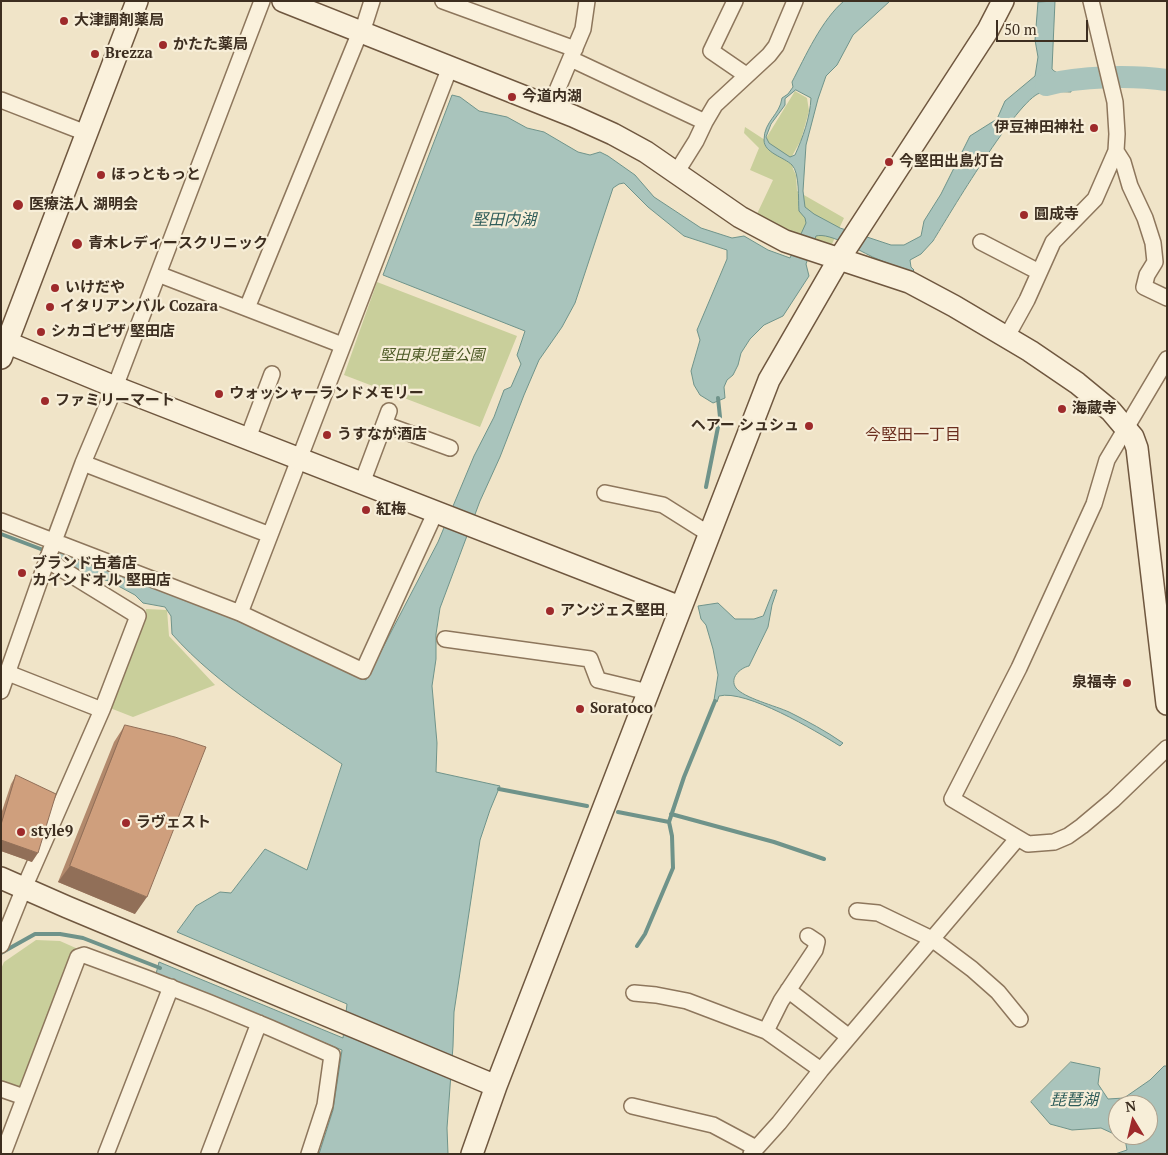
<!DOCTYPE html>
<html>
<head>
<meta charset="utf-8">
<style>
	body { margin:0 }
	#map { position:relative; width:1168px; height:1155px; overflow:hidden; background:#f0e4c8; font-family:"PT Serif",serif }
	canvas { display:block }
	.frame { position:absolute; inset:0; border:2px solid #3d2e20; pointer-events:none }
	.north { position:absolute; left:1108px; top:1095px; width:50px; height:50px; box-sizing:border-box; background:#f7eed8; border:1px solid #ada18e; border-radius:50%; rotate:351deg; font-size:14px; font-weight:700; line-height:20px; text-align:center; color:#3d2e20 }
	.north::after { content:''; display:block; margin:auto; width:18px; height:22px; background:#9e2a2b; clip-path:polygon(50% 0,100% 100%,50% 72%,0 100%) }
	.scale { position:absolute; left:996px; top:20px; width:92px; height:22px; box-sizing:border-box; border:2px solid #3d2e20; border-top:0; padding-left:6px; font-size:15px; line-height:18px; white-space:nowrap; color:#3d2e20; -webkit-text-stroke:4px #f7eed8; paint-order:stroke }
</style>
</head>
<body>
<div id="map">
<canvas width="1168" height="1155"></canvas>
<div class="frame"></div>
<div class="north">N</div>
<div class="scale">50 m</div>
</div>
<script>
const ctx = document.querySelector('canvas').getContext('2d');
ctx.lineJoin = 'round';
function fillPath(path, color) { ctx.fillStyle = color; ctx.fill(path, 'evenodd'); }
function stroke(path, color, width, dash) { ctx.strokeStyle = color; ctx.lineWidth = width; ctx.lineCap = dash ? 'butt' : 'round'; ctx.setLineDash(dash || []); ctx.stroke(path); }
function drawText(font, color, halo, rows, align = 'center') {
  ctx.font = font + ' "PT Serif","Noto Sans JP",serif'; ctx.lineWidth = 4.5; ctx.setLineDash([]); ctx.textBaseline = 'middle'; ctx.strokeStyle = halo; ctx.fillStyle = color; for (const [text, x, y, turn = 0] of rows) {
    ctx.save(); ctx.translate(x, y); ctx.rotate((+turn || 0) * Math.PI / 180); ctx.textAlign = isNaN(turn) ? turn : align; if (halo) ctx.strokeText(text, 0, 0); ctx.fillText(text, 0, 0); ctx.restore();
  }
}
fillPath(new Path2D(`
	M 795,91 L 807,98 L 809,111 L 801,140 L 791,158 L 793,169 L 796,175 L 797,191 L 844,218 L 832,244 L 799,235 L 756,216 L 773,180 L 750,170 L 759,148 L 744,133 L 745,127 L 765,140 Z
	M 377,282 L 517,336 L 480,427 L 344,375 Z
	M 146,609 L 167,610 L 169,636 L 215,685 L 133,717 L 110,708 L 142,626 Z
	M 36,940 L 60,941 L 78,949 L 21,1091 L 1,1084 L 1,969 L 4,962 Z`), '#c9cf9b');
const water = new Path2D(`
	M 844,1 L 890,1 L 853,35 L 837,65 L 826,76 L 818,99 L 806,145 L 803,191 L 805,207 L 814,214 L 840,228 L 891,245 L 904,245 L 921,236 L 924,221 L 941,194 L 970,136 L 997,119 L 1005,101 L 1035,76 L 1038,57 L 1035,40 L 1038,2 L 1055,1 L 1052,69 C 1057,75 1067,74 1075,75 L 1077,88 L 1071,89 L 1071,92 C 1062,92 1049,90 1040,93 C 1017,100 949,215 933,241 L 921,254 L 910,260 L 911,267 L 914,270 L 912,272 C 900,268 887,263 875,258 C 861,252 830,232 816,236 L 806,264 L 809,276 L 783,316 L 764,325 L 750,339 L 741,353 L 738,365 L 733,375 L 727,380 L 724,387 L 725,398 L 713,403 L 700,395 L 694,385 L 691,371 L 700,340 L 697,330 L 727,259 L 727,250 L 684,236 L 648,207 L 624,183 L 619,184 L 613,188 L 575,303 L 562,327 L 539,360 L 524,395 L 500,457 L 480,501 L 440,608 L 436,634 L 436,659 L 432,686 L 437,743 L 436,772 L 500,786 L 490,810 L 480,840 L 454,1012 L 453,1046 L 447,1128 L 448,1154 L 319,1154 L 333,1110 L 342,1050 L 156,974 L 159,962 L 343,1038 L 347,1004 L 177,932 L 196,906 L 220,892 L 231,893 L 265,849 L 307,870 L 342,764 C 283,724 219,687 172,634 L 171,616 L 165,607 L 143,603 L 135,595 L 109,581 L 85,575 L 58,559 L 61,551 L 201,604 L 366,680 L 438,542 L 474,456 L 494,417 L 504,390 L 511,387 L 521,364 L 517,355 L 525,331 L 383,275 L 452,95 L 460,97 L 479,111 L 507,117 L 527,128 L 544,132 L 578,152 L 590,155 L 600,152 L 608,156 L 635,175 L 654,197 L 701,228 L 732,238 L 744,236 L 768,250 L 790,258 L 806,223 L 805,218 L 799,211 C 798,200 800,173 792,165 C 784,157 764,153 764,140 C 764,121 780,115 782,98 L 788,94 L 793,87 L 792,82 C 805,57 822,19 844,1 ZM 796,90 L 811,98 C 810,118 803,137 795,155 L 790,157 L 769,143 L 766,137 L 771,124 L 785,105 L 785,99 Z
	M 1119,69 L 1151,70 L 1167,75 L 1167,86 C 1139,87 1111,84 1083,86 L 1082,76 Z
	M 774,590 L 777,590 L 772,605 L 768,627 L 749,666 C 740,668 729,678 736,688 C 744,698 776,706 789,712 C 807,721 826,731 843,743 L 840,746 C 816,731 746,689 719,696 L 717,702 L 714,700 L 718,675 L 713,649 L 706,625 L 701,619 L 698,606 L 718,603 L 735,619 L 754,619 L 763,616 Z
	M 1071,1062 L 1100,1068 L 1098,1084 L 1108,1099 L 1124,1098 L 1150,1080 L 1164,1066 L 1167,1066 L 1167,1154 L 1115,1154 L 1127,1150 L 1125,1139 L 1101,1128 L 1072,1130 L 1050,1124 L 1031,1102 ZM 1118,1105 L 1148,1105 L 1148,1135 L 1118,1135 Z`);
fillPath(water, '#a9c4bc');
stroke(water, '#6f938a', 1);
stroke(new Path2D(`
	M 706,487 L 720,417 L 718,398
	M 1,534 L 46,551
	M 499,789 L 587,806
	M 618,812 L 669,822 L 684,777 L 715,701
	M 671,814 L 774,842 L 824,859
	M 637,946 L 645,934 L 673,868 L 672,836 L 669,822
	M 1,953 L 35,934 L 60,934 L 83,938 L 160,968`), '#6f938a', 4);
stroke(new Path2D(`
	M 1046,85 C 1080,76 1133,75 1167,80`), '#a9c4bc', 22);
const street = new Path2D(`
	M 443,1 L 575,49
	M 735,1 L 711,51 L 746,75
	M 571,59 L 705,122 L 696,141 L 676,173
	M 1,100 L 86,133
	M 550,107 L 583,29 L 587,1
	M 705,122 L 715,105 L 769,55 L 776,46 L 795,1
	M 1116,151 L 1123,162 L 1130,186 L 1145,218 L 1153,243 L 1155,262 L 1147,275 L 1144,287 L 1167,298
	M 981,242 L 1039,272
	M 158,274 L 342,345
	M 247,308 L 360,32 L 365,23 L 372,1
	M 1006,338 L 1027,300 L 1053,242 L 1095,199 L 1116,151 L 1117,134 L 1115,102 L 1091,1
	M 1167,359 L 1107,460 L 1094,504 L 1019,668 L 952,799 L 1028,844 L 1054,842 L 1068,836 L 1082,826 L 1113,800 L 1167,748
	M 384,424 L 450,448
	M 248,438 L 272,374
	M 83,463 L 270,535
	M 362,483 L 389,411
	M 605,493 L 663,505 L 709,534
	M 1,521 L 240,613 L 363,671 L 436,511
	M 47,560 L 83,463 L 115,387 L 262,1
	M 240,613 L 450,67
	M 445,639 L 590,659 L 598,680 L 648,692
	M 8,673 L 102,710
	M 1,691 L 47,560 L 138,616 L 102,710 L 24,888 L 1,945
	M 857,911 L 878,913 L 932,939 L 972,969 L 998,992 L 1020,1019
	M 788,990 L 849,1037
	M 634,993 L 656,995 L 687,1001 L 766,1031 L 821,1070
	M 766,1031 L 781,1001 L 815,950 L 817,942 L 808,936
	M 1,1089 L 24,1097
	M 632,1106 L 713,1125 L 756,1148
	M 3,1154 L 78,957 L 84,955 C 168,985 250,1018 332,1055 L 325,1105 L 309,1154
	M 106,1154 L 171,987
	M 209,1154 L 259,1023
	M 751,1154 L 779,1123 L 821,1070 L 1017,839`);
const secondary = new Path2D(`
	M 283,1 L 573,116 L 613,134 L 646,152 L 740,217 L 785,241 L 909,282 L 954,306 L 1030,351 L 1077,383 L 1111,411 L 1133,437 L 1137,448 L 1167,704
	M 1,340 L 115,387 L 680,607
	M 1,358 L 137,1
	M 1,878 L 67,907 L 496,1086
	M 472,1154 L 496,1086 L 769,380 L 839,259 L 988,30 L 1003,1`);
stroke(street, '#8d765c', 18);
stroke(secondary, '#6f573f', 24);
stroke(street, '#faf1dc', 15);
stroke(secondary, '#faf1dc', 21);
fillPath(new Path2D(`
	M 125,725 L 135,914 L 58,882 L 114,742 Z
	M 16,775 L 32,862 L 1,851 L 1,814 L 11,784 Z`), '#b2896c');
fillPath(new Path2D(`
	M 1,840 L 38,853 L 32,862 L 1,851 Z
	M 70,866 L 147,897 L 135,914 L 58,882 Z`), '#916f58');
const building = new Path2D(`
	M 125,725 L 175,737 L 206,747 L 147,897 L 70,866 Z
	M 16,775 L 56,794 L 38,853 L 1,840 L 1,825 Z`);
fillPath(building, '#cf9f7d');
stroke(building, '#916f58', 1);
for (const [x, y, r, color] of [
	[64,21,5,"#9e2a2b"],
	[163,45,5,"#9e2a2b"],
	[95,54,5,"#9e2a2b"],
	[512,97,5,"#9e2a2b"],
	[1094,128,5,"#9e2a2b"],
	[889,162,5,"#9e2a2b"],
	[101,175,5,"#9e2a2b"],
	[18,205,6,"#9e2a2b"],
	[1024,215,5,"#9e2a2b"],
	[77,244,6,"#9e2a2b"],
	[55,288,5,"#9e2a2b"],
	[50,307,5,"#9e2a2b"],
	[41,332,5,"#9e2a2b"],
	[219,394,5,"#9e2a2b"],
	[45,401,5,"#9e2a2b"],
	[1062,409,5,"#9e2a2b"],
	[809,426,5,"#9e2a2b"],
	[327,435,5,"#9e2a2b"],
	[366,510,5,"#9e2a2b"],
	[22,573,5,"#9e2a2b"],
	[550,611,5,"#9e2a2b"],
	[1127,683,5,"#9e2a2b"],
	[580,709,5,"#9e2a2b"],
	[126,823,5,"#9e2a2b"],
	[21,832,5,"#9e2a2b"]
]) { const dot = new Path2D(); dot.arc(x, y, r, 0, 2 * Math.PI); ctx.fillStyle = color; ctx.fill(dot); stroke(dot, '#f7eed8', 2); }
drawText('bold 15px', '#3d2e20', '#f7eed8', [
	["大津調剤薬局",74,21],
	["かたた薬局",173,45],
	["Brezza",105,54],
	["今道内湖",522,97],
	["伊豆神田神社",1084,128,"right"],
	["今堅田出島灯台",899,162],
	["ほっともっと",111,175],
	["医療法人 湖明会",29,205],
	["圓成寺",1034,215],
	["青木レディースクリニック",88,244],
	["いけだや",65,288],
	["イタリアンバル Cozara",60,307],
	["シカゴピザ 堅田店",51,332],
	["ウォッシャーランドメモリー",229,394],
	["ファミリーマート",55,401],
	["海蔵寺",1072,409],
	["ヘアー シュシュ",799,426,"right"],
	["うすなが酒店",337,435],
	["紅梅",376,510],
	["ブランド古着店",32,564],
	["カインドオル 堅田店",32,581],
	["アンジェス堅田",560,611],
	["泉福寺",1117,683,"right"],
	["Soratoco",590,709],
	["ラヴェスト",136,823],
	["style9",31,832]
], 'left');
drawText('italic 15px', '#4d5a26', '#f7eed8', [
	["堅田東児童公園",432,356]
]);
drawText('italic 16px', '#2f5d5a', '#f7eed8', [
	["堅田内湖",504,220],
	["琵琶湖",1074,1100]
]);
drawText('16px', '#6b2e1e', '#f7eed8', [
	["今堅田一丁目",913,435]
]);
</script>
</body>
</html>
